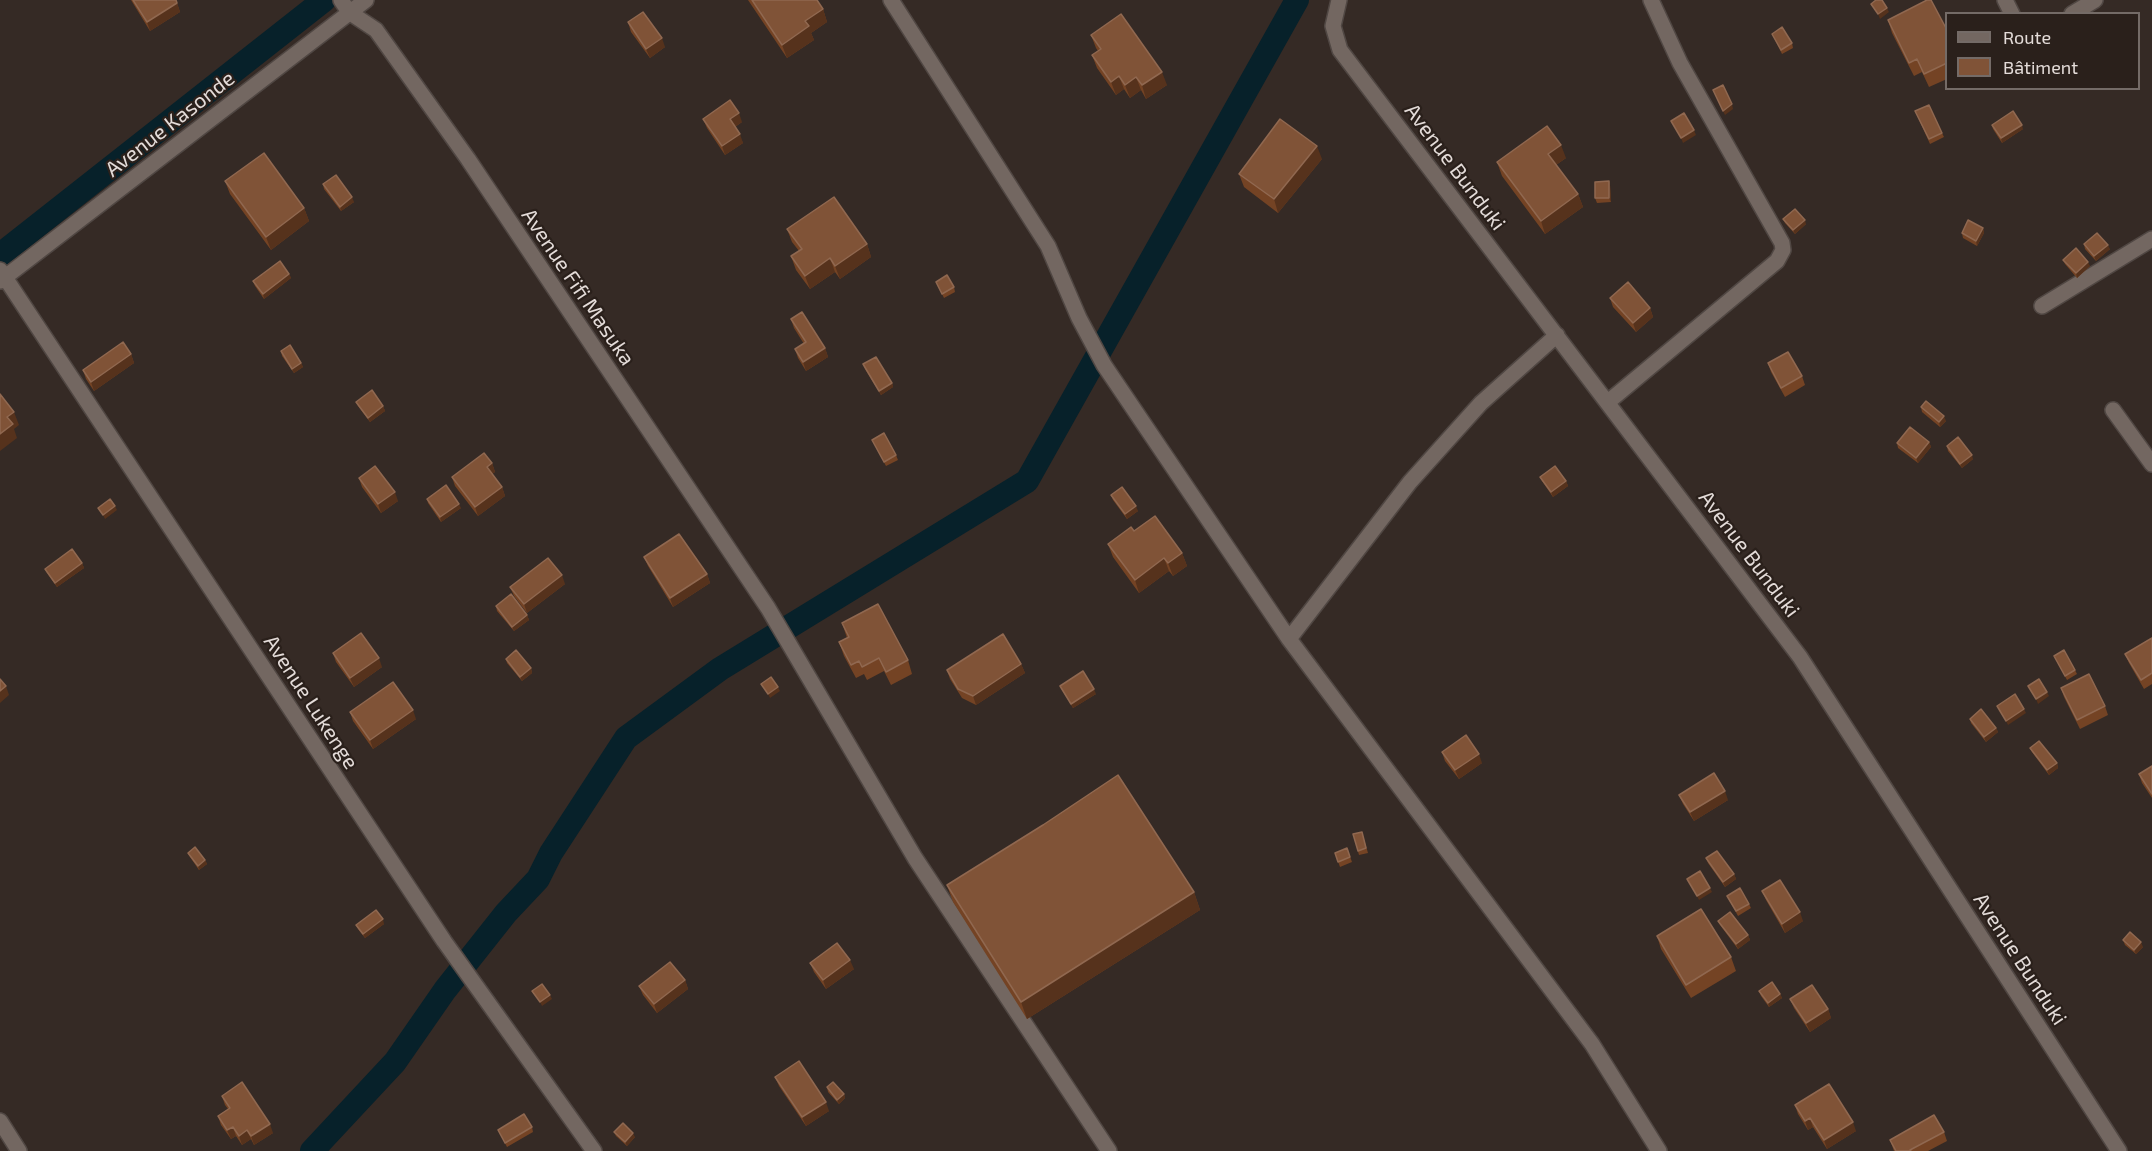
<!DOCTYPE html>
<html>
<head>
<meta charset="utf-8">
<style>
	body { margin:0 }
	#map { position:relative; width:2152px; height:1151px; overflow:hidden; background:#352a25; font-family:"Exo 2",sans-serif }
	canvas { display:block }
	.legend { position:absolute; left:1945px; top:12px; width:195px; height:78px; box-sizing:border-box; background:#2a201b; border:2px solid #746b67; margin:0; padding:8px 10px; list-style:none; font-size:18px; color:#e4dcd9 }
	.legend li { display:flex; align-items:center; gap:12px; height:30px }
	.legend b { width:30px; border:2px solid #746b67 }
</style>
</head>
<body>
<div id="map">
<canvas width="2152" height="1151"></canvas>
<ul class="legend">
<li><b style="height:8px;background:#736761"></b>Route</li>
<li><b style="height:16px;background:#805337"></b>Bâtiment</li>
</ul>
</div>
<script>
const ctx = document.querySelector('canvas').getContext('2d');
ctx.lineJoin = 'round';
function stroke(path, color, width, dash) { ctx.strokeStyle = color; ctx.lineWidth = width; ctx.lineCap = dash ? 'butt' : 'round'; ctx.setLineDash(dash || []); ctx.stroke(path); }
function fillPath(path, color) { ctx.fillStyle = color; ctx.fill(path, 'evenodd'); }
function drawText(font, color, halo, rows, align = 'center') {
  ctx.font = font + ' "Exo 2",sans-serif'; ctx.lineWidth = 4.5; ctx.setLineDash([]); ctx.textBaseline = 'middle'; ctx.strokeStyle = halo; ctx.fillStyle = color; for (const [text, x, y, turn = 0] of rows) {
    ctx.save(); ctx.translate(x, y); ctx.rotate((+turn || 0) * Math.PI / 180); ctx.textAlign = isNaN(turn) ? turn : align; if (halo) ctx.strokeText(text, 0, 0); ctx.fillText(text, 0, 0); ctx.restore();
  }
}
stroke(new Path2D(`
	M 0,255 L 324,0
	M 312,1151 L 395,1062 L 445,990 L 506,913 L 538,879 L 551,853 L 626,738 L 720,669 L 1027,481 L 1297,0`), '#07212a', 24);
const minor = new Path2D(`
	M 341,0 L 349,12 L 376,30 L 468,159 L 768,608 L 915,858 L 1109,1151
	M 891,0 L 1048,246 L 1079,318 L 1104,365 L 1289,639 L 1592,1044 L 1659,1151
	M 1339,0 L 1333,26 L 1340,50 L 1800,657 L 2119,1151
	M 2005,0 L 2012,14
	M 2072,14 L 2095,0
	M 0,270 L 444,941 L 594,1151
	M 0,281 L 366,0
	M 2042,306 L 2152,239
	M 1608,402 L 1777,261 L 1783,250 L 1782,243 L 1680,63 L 1651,0
	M 2113,410 L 2152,464
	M 1289,639 L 1410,482 L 1481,403 L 1557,335
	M 0,1121 L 19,1151`);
stroke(minor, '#504743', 18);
stroke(minor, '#736761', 15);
fillPath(new Path2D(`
	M 131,0 L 176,0 L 180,12 L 150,31 Z
	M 748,0 L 817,0 L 823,9 L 827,22 L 811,33 L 814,40 L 787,58 Z
	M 1888,20 L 1947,30 L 1947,79 L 1929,87 L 1922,72 L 1914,76 L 1892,33 Z
	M 628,22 L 665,47 L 650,58 L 631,32 Z
	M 1772,34 L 1792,43 L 1793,48 L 1782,54 Z
	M 1091,35 L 1167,85 L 1146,99 L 1141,90 L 1130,98 L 1124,89 L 1116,95 L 1097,68 L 1092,55 L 1098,51 L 1096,48 Z
	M 1915,111 L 1942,133 L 1944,137 L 1930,144 Z
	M 703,119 L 742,122 L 735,127 L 743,143 L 725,155 L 707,128 Z
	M 1992,125 L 2023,129 L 2002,143 L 1993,129 Z
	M 1566,158 L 1556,165 L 1578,194 L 1583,207 L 1545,234 L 1502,176 L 1497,162 Z
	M 1322,159 L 1278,213 L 1244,187 L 1239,174 Z
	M 225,181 L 304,208 L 309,221 L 271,250 L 230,194 Z
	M 1609,181 L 1610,185 L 1611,202 L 1597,203 L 1595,198 Z
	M 323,184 L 354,202 L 341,211 L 324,189 Z
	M 1783,219 L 1806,224 L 1795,234 L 1785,223 Z
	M 1983,228 L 1984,233 L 1977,246 L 1963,238 L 1962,233 Z
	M 787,229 L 867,244 L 871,257 L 840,279 L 835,272 L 810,289 L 796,270 L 791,256 L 799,251 L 792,242 Z
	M 2084,244 L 2110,249 L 2096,261 L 2085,249 Z
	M 2063,260 L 2090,266 L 2077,278 L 2065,264 Z
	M 289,274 L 291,278 L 264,299 L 255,286 L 253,281 Z
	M 936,282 L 954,287 L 955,292 L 944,298 Z
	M 1610,298 L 1650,308 L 1653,317 L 1636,332 L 1613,307 Z
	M 791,319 L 825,348 L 828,357 L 806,371 L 798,358 L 795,349 L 804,344 L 794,328 Z
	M 281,351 L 301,363 L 303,367 L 294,373 L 282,356 Z
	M 131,354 L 134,363 L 94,391 L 86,379 L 83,370 Z
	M 1768,363 L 1802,376 L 1805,385 L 1785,397 L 1771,372 Z
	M 863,364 L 892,383 L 893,387 L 881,395 L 865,369 Z
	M 356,402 L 383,406 L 385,411 L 370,422 L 358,406 Z
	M 1921,407 L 1946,421 L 1940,427 L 1922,412 Z
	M 872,440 L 896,455 L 898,460 L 886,466 Z
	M 1929,442 L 1931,447 L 1918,463 L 1898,448 L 1897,443 Z
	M 1947,446 L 1973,459 L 1962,468 L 1948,451 Z
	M 492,463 L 495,472 L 492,474 L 502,487 L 505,496 L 478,516 L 455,486 L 452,477 Z
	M 1540,477 L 1566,481 L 1568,486 L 1553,497 L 1542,481 Z
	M 359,478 L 398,501 L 381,513 L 362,487 Z
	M 1111,495 L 1138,511 L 1127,519 L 1113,500 Z
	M 427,499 L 461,508 L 441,522 L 428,503 Z
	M 1134,531 L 1182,553 L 1187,566 L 1173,576 L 1169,571 L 1139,593 L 1113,557 L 1108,544 Z
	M 644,557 L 707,574 L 710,583 L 673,607 L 648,566 Z
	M 82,563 L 84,568 L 57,587 L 47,573 L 45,569 Z
	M 565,584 L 527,613 L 514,596 L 510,587 Z
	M 496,606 L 527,615 L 529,620 L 514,631 L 497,611 Z
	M 842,623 L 908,660 L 912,674 L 891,685 L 884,671 L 867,680 L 864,674 L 856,678 L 844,656 L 839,642 L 847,638 Z
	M 2152,638 L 2152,684 L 2144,689 L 2129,663 L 2125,654 Z
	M 333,653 L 382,667 L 354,687 L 336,662 Z
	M 2054,656 L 2075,670 L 2077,674 L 2067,680 Z
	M 506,659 L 531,668 L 532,673 L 522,681 L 507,663 Z
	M 1021,664 L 1025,673 L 976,705 L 962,698 L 950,679 L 947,670 Z
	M 1060,686 L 1096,694 L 1073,708 L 1062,690 Z
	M 2061,688 L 2105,706 L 2108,715 L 2080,729 L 2064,697 Z
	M 350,712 L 416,719 L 373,749 L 353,721 Z
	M 1970,719 L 1996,728 L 1998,732 L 1986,742 L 1971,723 Z
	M 2030,748 L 2057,763 L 2058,768 L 2049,775 L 2032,752 Z
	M 1442,752 L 1482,763 L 1459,779 L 1445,761 Z
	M 2152,766 L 2152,798 L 2142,783 L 2139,774 Z
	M 1679,795 L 1728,800 L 1694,821 L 1683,804 Z
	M 1362,832 L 1368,853 L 1359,855 L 1353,834 Z
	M 1347,848 L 1352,862 L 1340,867 L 1335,853 Z
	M 188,853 L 205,860 L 207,864 L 199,870 L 190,857 Z
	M 1706,858 L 1734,874 L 1736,879 L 1725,887 L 1708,863 Z
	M 947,885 L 1194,892 L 1200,910 L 1027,1019 L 953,902 Z
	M 1762,891 L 1803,921 L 1785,933 L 1766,900 Z
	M 1727,896 L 1749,904 L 1751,908 L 1738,916 Z
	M 1718,921 L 1748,935 L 1750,940 L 1738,949 L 1720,925 Z
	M 384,924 L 365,938 L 358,929 L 356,925 Z
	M 1657,936 L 1731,957 L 1736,971 L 1691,998 L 1661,949 Z
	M 2123,940 L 2143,947 L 2136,954 L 2125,945 Z
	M 810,963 L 854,969 L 826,989 L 814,972 Z
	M 685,980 L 688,989 L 657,1013 L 643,995 L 639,986 Z
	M 1759,991 L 1780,994 L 1782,998 L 1769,1007 L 1761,996 Z
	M 1790,999 L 1828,1009 L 1831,1018 L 1810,1032 L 1794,1008 Z
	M 775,1077 L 829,1111 L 806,1126 L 779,1086 Z
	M 827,1087 L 844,1094 L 845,1098 L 839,1104 L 828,1092 Z
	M 222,1096 L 273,1133 L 254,1145 L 251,1139 L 242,1145 L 236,1136 L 231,1139 L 221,1125 L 218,1116 L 228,1109 L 225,1105 Z
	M 1795,1105 L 1856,1131 L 1827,1149 L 1813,1127 L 1808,1130 L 1798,1114 Z
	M 532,1127 L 533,1132 L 507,1147 L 498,1130 Z
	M 614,1132 L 635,1137 L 627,1146 L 616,1136 Z
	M 1944,1132 L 1947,1141 L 1928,1151 L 1894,1151 L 1890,1140 Z`), '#744324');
fillPath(new Path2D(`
	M 177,3 L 180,12 L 150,31 L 147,22 Z
	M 1887,8 L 1889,12 L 1880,19 L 1878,14 Z
	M 823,9 L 827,22 L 811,33 L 814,40 L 787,58 L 782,45 L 805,21 Z
	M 662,38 L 665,47 L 650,58 L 646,49 Z
	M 1162,72 L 1167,85 L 1146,99 L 1142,85 Z
	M 1119,76 L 1124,89 L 1116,95 L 1111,82 Z
	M 1136,77 L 1141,90 L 1130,98 L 1125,85 Z
	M 1732,104 L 1733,109 L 1725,115 L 1723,111 Z
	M 739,113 L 742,122 L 733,128 L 730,119 Z
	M 2022,125 L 2023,129 L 2002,143 L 2001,138 Z
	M 1694,130 L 1696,135 L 1683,143 L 1681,138 Z
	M 740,134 L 743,143 L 725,155 L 722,146 Z
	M 1561,145 L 1566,158 L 1553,167 L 1548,154 Z
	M 1317,146 L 1322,159 L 1278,213 L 1274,199 Z
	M 1609,181 L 1610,185 L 1611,202 L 1609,198 Z
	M 1578,194 L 1583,207 L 1545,234 L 1541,221 Z
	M 352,197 L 354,202 L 341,211 L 340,207 Z
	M 304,208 L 309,221 L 271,250 L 266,237 Z
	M 1805,220 L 1806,224 L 1795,234 L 1793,230 Z
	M 1983,228 L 1984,233 L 1977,246 L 1976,241 Z
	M 867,244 L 871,257 L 840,279 L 835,266 Z
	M 2108,245 L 2110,249 L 2096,261 L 2094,256 Z
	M 830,258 L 835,272 L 810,289 L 805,276 Z
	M 2088,262 L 2090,266 L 2077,278 L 2076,273 Z
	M 289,274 L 291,278 L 264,299 L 263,294 Z
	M 1650,308 L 1653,317 L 1636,332 L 1633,323 Z
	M 825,348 L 828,357 L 806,371 L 803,362 Z
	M 131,354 L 134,363 L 94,391 L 91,382 Z
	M 301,363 L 303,367 L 294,373 L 292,369 Z
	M 892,383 L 893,387 L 881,395 L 879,391 Z
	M 383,406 L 385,411 L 370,422 L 368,418 Z
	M 14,412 L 19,425 L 14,429 L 17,438 L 0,451 L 0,434 L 7,417 Z
	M 1944,416 L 1946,421 L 1940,427 L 1939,422 Z
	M 1929,442 L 1931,447 L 1918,463 L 1916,458 Z
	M 1972,455 L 1973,459 L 1962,468 L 1960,464 Z
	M 492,463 L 495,472 L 490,476 L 487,467 Z
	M 1566,481 L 1568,486 L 1553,497 L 1551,492 Z
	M 502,487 L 505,496 L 478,516 L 475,507 Z
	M 395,492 L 398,501 L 381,513 L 378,504 Z
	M 459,504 L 461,508 L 441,522 L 440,517 Z
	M 115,506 L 117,510 L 105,519 L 103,515 Z
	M 1136,506 L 1138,511 L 1127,519 L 1125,514 Z
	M 1182,553 L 1187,566 L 1173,576 L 1168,563 Z
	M 1164,558 L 1169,571 L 1139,593 L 1135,580 Z
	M 82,563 L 84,568 L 57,587 L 55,583 Z
	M 707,574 L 710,583 L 673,607 L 670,598 Z
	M 562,575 L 565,584 L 527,613 L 524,604 Z
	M 527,615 L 529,620 L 514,631 L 512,627 Z
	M 379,658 L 382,667 L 354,687 L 350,678 Z
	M 1021,664 L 1025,673 L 976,705 L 973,696 Z
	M 531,668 L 532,673 L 522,681 L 520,677 Z
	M 6,686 L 9,695 L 0,703 L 0,691 Z
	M 778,687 L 780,691 L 770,698 L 768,694 Z
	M 1094,689 L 1096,694 L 1073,708 L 1071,704 Z
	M 2047,692 L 2049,696 L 2038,704 L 2036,699 Z
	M 2024,709 L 2026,713 L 2008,725 L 2006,721 Z
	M 413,710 L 416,719 L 373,749 L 370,740 Z
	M 1996,728 L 1998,732 L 1986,742 L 1984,737 Z
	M 1479,754 L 1482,763 L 1459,779 L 1455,770 Z
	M 2057,763 L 2058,768 L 2049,775 L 2047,770 Z
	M 1725,791 L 1728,800 L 1694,821 L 1690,812 Z
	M 205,860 L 207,864 L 199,870 L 198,866 Z
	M 1734,874 L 1736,879 L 1725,887 L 1723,882 Z
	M 1710,888 L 1712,892 L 1699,900 L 1697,896 Z
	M 1194,892 L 1200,910 L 1027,1019 L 1021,1002 Z
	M 1800,912 L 1803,921 L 1785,933 L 1782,924 Z
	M 383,919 L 384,924 L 365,938 L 363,934 Z
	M 1748,935 L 1750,940 L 1738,949 L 1736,944 Z
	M 2141,942 L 2143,947 L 2136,954 L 2134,950 Z
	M 850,960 L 854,969 L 826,989 L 823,980 Z
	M 685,980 L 688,989 L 657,1013 L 654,1004 Z
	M 1780,994 L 1782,998 L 1769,1007 L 1768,1003 Z
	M 550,995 L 552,999 L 542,1006 L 540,1002 Z
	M 1828,1009 L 1831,1018 L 1810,1032 L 1806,1023 Z
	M 844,1094 L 845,1098 L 839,1104 L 837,1100 Z
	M 826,1102 L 829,1111 L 806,1126 L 802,1117 Z
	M 1810,1118 L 1813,1127 L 1808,1130 L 1805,1121 Z
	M 1853,1122 L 1856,1131 L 1827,1149 L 1824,1140 Z
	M 270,1124 L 273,1133 L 254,1145 L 251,1136 Z
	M 233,1127 L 236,1136 L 231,1139 L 227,1130 Z
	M 247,1130 L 251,1139 L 242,1145 L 239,1136 Z
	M 633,1133 L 635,1137 L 627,1146 L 625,1142 Z`), '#56321c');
const building = new Path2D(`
	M 133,0 L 176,0 L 177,3 L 147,22 Z
	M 752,0 L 817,0 L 823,9 L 805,21 L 809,26 L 782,45 Z
	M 1876,0 L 1882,0 L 1887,8 L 1878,14 L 1871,4 Z
	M 1927,0 L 1931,0 L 1947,30 L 1947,63 L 1924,74 L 1917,59 L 1909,63 L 1888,20 Z
	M 643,12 L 662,38 L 646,49 L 628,22 Z
	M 1121,14 L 1162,72 L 1142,85 L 1136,77 L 1125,85 L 1119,76 L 1111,82 L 1092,55 L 1101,49 L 1091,35 Z
	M 1782,27 L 1792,43 L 1781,50 L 1772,34 Z
	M 1723,85 L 1732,104 L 1723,111 L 1713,90 Z
	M 730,100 L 739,113 L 730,119 L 740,134 L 722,146 L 703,119 Z
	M 1929,105 L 1942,133 L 1929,139 L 1915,111 Z
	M 2013,111 L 2022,125 L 2001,138 L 1992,125 Z
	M 1684,113 L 1694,130 L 1681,138 L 1671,121 Z
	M 1280,119 L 1317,146 L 1274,199 L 1239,174 Z
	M 1547,126 L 1561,145 L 1548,154 L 1578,194 L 1541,221 L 1497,162 Z
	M 264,153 L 304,208 L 266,237 L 225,181 Z
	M 336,175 L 352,197 L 340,207 L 323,184 Z
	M 1609,181 L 1609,198 L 1595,198 L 1595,182 Z
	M 834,197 L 867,244 L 835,266 L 830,258 L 805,276 L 791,256 L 802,249 L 787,229 Z
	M 1795,209 L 1805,220 L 1793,230 L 1783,219 Z
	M 1968,220 L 1983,228 L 1976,241 L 1962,233 Z
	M 2097,233 L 2108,245 L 2094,256 L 2084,244 Z
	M 2076,248 L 2088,262 L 2076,273 L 2063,260 Z
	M 280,261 L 289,274 L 263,294 L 253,281 Z
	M 947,275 L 954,287 L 942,294 L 936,282 Z
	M 1628,282 L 1650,308 L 1633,323 L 1610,298 Z
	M 802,312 L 825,348 L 803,362 L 795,349 L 806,342 L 791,319 Z
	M 123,342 L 131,354 L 91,382 L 83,370 Z
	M 290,345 L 301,363 L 292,369 L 281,351 Z
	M 1788,352 L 1802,376 L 1781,388 L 1768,363 Z
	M 876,357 L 892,383 L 879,391 L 863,364 Z
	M 372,390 L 383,406 L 368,418 L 356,402 Z
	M 0,394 L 14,412 L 7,417 L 13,424 L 0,434 Z
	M 1926,401 L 1944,416 L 1939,422 L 1921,407 Z
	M 1910,427 L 1929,442 L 1916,458 L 1897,443 Z
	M 884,433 L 896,455 L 884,462 L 872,440 Z
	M 1958,437 L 1972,455 L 1960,464 L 1947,446 Z
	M 484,453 L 492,463 L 487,467 L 502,487 L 475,507 L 452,477 Z
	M 375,466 L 395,492 L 378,504 L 359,478 Z
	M 1555,466 L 1566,481 L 1551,492 L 1540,477 Z
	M 446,485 L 459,504 L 440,517 L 427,499 Z
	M 1122,487 L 1136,506 L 1125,514 L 1111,495 Z
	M 110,499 L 115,506 L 103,515 L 98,508 Z
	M 1155,516 L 1182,553 L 1168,563 L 1164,558 L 1135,580 L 1108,544 L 1131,527 L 1134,531 Z
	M 679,534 L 707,574 L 670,598 L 644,557 Z
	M 72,549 L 82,563 L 55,583 L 45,569 Z
	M 548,558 L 562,575 L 524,604 L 510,587 Z
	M 511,594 L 527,615 L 512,627 L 496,606 Z
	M 878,604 L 908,660 L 886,672 L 879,658 L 862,667 L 859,661 L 851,665 L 839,642 L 849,637 L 842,623 Z
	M 361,633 L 379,658 L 350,678 L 333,653 Z
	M 1003,634 L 1021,664 L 973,696 L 958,689 L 947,670 Z
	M 2152,638 L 2152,673 L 2141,680 L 2125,654 Z
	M 516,650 L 531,668 L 520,677 L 506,659 Z
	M 2064,650 L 2075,670 L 2065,676 L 2054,656 Z
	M 1083,671 L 1094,689 L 1071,704 L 1060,686 Z
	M 2089,674 L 2105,706 L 2077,720 L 2061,688 Z
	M 771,677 L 778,687 L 768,694 L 761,684 Z
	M 0,679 L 6,686 L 0,691 Z
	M 2039,679 L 2047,692 L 2036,699 L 2028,686 Z
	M 393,682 L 413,710 L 370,740 L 350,712 Z
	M 2015,694 L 2024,709 L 2006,721 L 1997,706 Z
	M 1981,709 L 1996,728 L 1984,737 L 1970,719 Z
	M 1466,735 L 1479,754 L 1455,770 L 1442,752 Z
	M 2039,741 L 2057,763 L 2047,770 L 2030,748 Z
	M 2152,766 L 2152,794 L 2139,774 Z
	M 1714,773 L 1725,791 L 1690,812 L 1679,795 Z
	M 1118,775 L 1194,892 L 1021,1002 L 947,885 L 1043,825 Z
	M 1362,832 L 1366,848 L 1358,851 L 1353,834 Z
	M 195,847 L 205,860 L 198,866 L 188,853 Z
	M 1347,848 L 1350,857 L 1338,862 L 1335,853 Z
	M 1717,851 L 1734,874 L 1723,882 L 1706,858 Z
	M 1700,871 L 1710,888 L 1697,896 L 1687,879 Z
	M 1780,880 L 1800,912 L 1782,924 L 1762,891 Z
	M 1740,888 L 1749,904 L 1736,911 L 1727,896 Z
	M 1701,909 L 1731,957 L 1686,985 L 1657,936 Z
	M 376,910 L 383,919 L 363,934 L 356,925 Z
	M 1730,912 L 1748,935 L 1736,944 L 1718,921 Z
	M 2130,932 L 2141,942 L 2134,950 L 2123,940 Z
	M 837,943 L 850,960 L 823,980 L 810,963 Z
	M 670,962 L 685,980 L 654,1004 L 639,986 Z
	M 1772,982 L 1780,994 L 1768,1003 L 1759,991 Z
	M 542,984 L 550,995 L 540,1002 L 532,991 Z
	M 1812,985 L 1828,1009 L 1806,1023 L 1790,999 Z
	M 799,1061 L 826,1102 L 802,1117 L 775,1077 Z
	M 242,1082 L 270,1124 L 251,1136 L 247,1130 L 239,1136 L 233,1127 L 227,1130 L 218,1116 L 230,1108 L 222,1096 Z
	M 833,1082 L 844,1094 L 837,1100 L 827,1087 Z
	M 1829,1084 L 1853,1122 L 1824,1140 L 1810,1118 L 1805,1121 L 1795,1105 Z
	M 524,1114 L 532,1127 L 505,1143 L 498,1130 Z
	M 1934,1115 L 1944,1132 L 1910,1150 L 1911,1151 L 1896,1151 L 1890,1140 Z
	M 623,1123 L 633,1133 L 625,1142 L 614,1132 Z`);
fillPath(building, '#805337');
stroke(building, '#906850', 1.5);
drawText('21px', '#e4dcd9', '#2a201b', [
	["Avenue Kasonde",170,124,-38],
	["Avenue Bunduki",1455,167,53],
	["Avenue Fifi Masuka",578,287,56],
	["Avenue Bunduki",1749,554,53],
	["Avenue Lukenge",311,702,57],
	["Avenue Bunduki",2020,959,57]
]);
</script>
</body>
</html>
